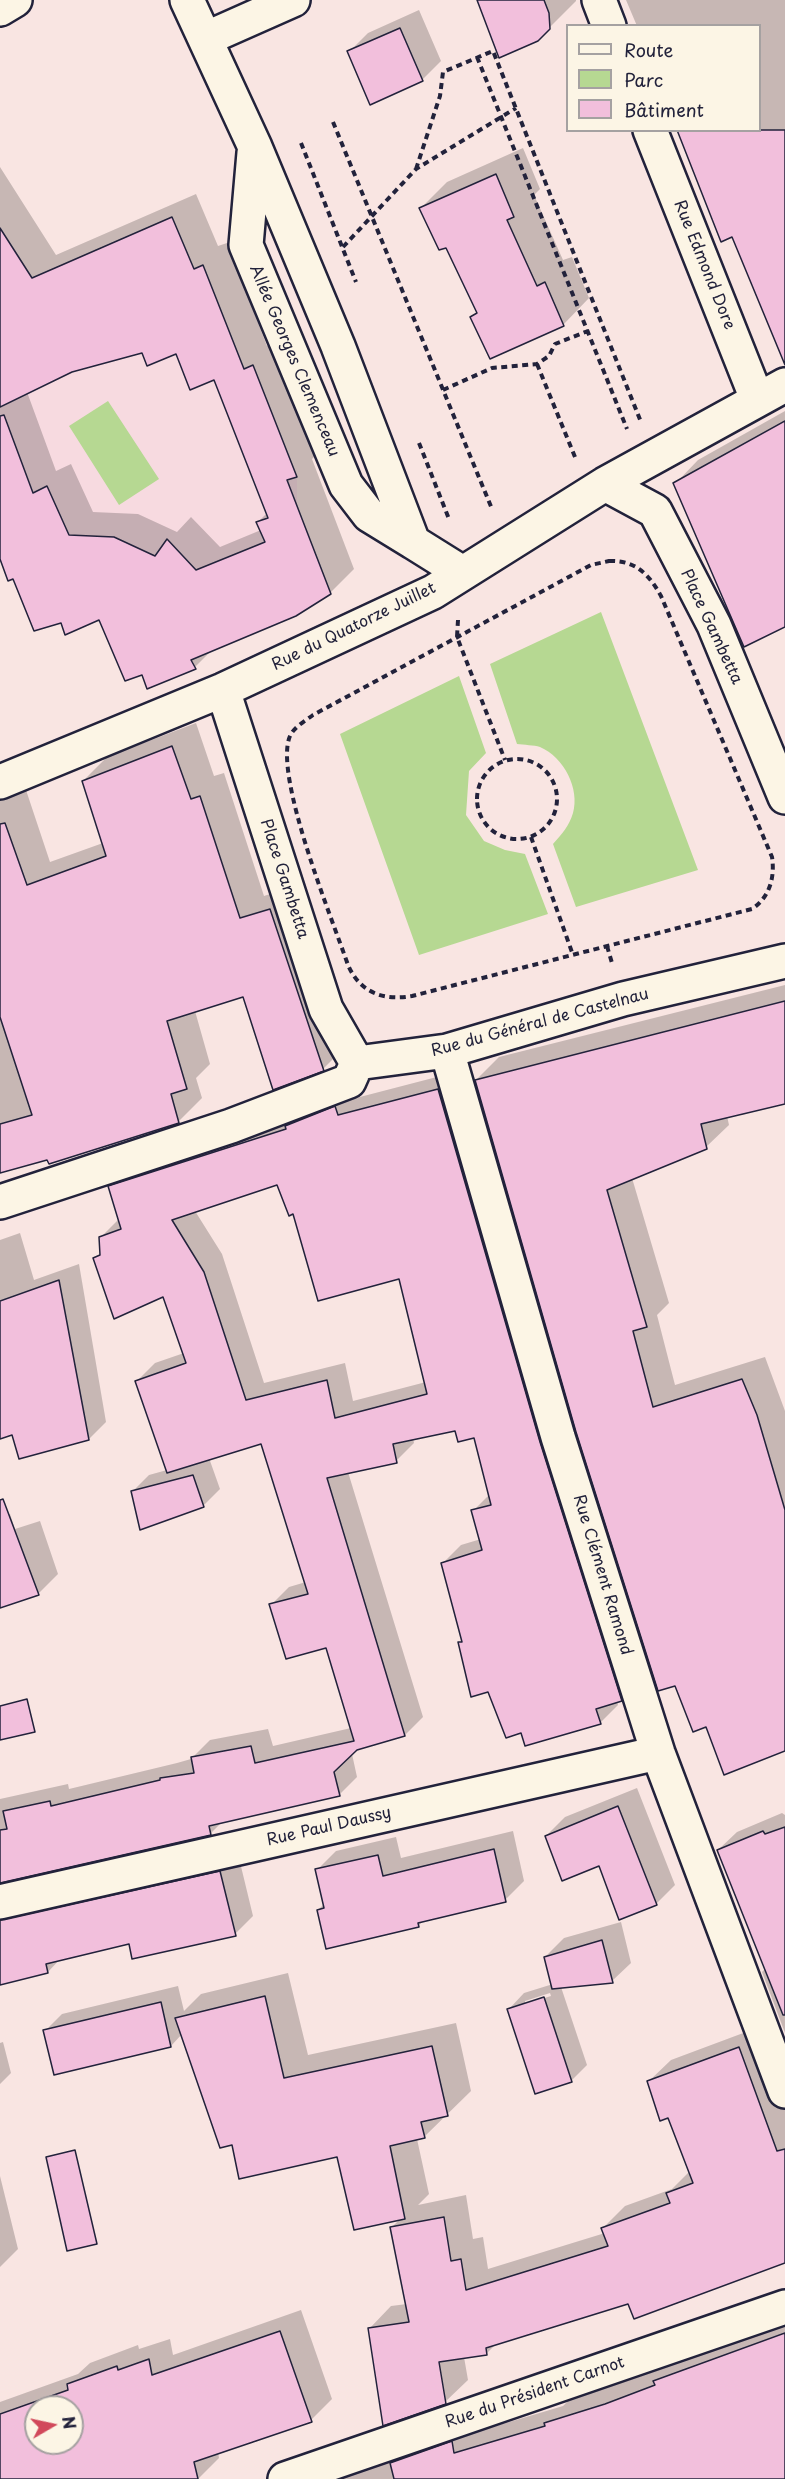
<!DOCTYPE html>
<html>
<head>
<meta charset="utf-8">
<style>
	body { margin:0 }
	#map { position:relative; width:785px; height:2479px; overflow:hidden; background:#f9e5e2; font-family:"Playpen Sans",sans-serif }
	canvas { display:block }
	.legend { position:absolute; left:566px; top:24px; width:195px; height:108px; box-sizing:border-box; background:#fcf5e5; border:2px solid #a5a1a1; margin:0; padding:8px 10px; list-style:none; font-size:18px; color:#22223b }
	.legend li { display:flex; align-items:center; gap:12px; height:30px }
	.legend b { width:30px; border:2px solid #a5a1a1 }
	.north { position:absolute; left:24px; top:2395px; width:60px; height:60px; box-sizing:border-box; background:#fcf5e5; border:2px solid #a5a1a1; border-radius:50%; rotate:81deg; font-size:16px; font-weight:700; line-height:24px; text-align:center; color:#22223b }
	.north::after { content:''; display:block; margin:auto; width:21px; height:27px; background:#d1495b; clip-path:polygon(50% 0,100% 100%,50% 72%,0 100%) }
</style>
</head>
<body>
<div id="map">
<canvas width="785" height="2479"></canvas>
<ul class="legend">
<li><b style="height:8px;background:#fcf5e5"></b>Route</li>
<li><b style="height:16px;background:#b6d892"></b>Parc</li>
<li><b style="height:16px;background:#f2bfdc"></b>Bâtiment</li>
</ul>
<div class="north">N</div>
</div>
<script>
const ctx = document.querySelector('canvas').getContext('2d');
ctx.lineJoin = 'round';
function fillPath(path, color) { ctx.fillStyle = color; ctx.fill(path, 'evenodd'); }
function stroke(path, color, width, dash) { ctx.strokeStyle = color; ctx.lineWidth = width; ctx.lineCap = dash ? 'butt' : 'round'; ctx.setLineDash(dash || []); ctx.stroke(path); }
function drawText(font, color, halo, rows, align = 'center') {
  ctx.font = font + ' "Playpen Sans",sans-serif'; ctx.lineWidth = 6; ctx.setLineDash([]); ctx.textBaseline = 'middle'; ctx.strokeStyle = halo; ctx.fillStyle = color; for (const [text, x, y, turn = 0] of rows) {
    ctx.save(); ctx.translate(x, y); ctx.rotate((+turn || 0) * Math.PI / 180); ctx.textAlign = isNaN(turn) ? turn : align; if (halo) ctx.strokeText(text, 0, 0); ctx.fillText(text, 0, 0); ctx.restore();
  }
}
fillPath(new Path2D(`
	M 172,217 L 189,257 L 178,262 L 183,273 L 203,265 L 240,370 L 253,365 L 297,477 L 297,506 L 331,594 L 296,616 L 192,660 L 196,669 L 147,689 L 142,675 L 125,681 L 99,620 L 65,635 L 61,623 L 34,631 L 20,595 L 42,569 L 8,581 L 0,559 L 0,291 Z`), '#f7dae0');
fillPath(new Path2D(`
	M 108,401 L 159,479 L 119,505 L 69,426 Z
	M 601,612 L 698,870 L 576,907 L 553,844 C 562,834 569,826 573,813 C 580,789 564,757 540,747 C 534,745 524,745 517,744 L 490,664 Z
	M 459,676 L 486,753 L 469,771 L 466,815 L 484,841 L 505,850 L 525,854 L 548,914 L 419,955 L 340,734 Z`), '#b6d892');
fillPath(new Path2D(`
	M 479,0 L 576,0 L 576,1 L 537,40 Z
	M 626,0 L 785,0 L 785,323 L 770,329 L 733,235 L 760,130 L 760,26 L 637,26 Z
	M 419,10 L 441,61 L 422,80 L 371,103 L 349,52 L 368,33 Z
	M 523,148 L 540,189 L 534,195 L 563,260 L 572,257 L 589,298 L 563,325 L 472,317 L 478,311 L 447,246 L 421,208 L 447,182 Z
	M 0,167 L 56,255 L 196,194 L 218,246 L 227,243 L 267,346 L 277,342 L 320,451 L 312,459 L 354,569 L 330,593 L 213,649 L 195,667 L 143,673 L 100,618 L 62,621 L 14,577 L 0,555 ZM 143,352 L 177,352 L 215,378 L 267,513 L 258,522 L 261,530 L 220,547 L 191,517 L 177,532 L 138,514 L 93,512 L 71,464 L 56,471 L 27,392 L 72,370 Z
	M 785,411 L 785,625 L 675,484 L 698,460 Z
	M 196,723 L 214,776 L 224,773 L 264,896 L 294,886 L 347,1045 L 323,1069 L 244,995 L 195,1011 L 210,1064 L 196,1078 L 202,1098 L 178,1122 L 0,1172 L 0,793 L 24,784 L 50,862 L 103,843 L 83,781 L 107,757 Z
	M 785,985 L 785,1102 L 727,1116 L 729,1125 L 706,1147 L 632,1178 L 669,1303 L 657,1315 L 675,1385 L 765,1357 L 785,1411 L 785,1750 L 476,1080 L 499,1057 Z
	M 456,1072 L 639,1682 L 617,1701 L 618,1705 L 600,1723 L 522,1732 L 489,1690 L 459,1643 L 463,1639 L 443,1563 L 461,1545 L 481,1539 L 473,1511 L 490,1494 L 475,1436 L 456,1429 L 413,1438 L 414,1443 L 396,1461 L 348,1472 L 423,1717 L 405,1735 L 356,1748 L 352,1754 L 357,1777 L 339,1795 L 223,1821 L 210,1834 L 0,1881 L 0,1799 L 68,1784 L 69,1789 L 177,1763 L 191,1759 L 210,1740 L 268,1729 L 273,1746 L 351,1728 L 327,1647 L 271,1605 L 289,1587 L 306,1582 L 262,1442 L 209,1458 L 220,1489 L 203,1506 L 133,1491 L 149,1475 L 167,1470 L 137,1381 L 155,1363 L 184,1353 L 164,1295 L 95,1259 L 102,1252 L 100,1238 L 118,1220 L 110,1187 L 128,1168 L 353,1089 L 356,1098 ZM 278,1183 L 400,1277 L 426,1382 L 353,1401 L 345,1363 L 264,1383 L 222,1254 L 195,1211 Z
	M 20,1233 L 34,1280 L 79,1264 L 106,1422 L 90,1438 L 20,1458 L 13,1433 L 0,1437 L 0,1240 Z
	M 10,1514 L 15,1529 L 40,1521 L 58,1574 L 39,1593 L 0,1606 L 0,1517 Z
	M 637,1788 L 675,1885 L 656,1904 L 600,1864 L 546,1836 L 565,1817 Z
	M 782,1813 L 785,1815 L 785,1906 L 718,1850 L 737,1832 Z
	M 513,1831 L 524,1881 L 505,1900 L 425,1919 L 418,1926 L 318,1910 L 324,1904 L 317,1870 L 336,1851 L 396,1837 L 401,1858 Z
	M 238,1854 L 253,1916 L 235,1934 L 130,1942 L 61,1958 L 48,1972 L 0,1984 L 0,1889 Z
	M 621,1922 L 631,1963 L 612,1981 L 561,1987 L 587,2065 L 571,2081 L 509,2009 L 524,1993 L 553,1984 L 545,1957 L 564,1938 ZM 550,1993 L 551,1996 L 525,2004 L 525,2001 Z
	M 785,1949 L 785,2033 L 762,1972 Z
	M 288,1973 L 308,2055 L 456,2023 L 471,2091 L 424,2137 L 417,2139 L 429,2194 L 418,2205 L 466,2195 L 473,2239 L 483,2237 L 488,2269 L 605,2233 L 603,2228 L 625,2206 L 672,2189 L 690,2171 L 669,2116 L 648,2082 L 671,2060 L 770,2023 L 785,2064 L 785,2261 L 629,2302 L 496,2344 L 486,2354 L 464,2357 L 468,2380 L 445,2402 L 369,2329 L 391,2306 L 407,2304 L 391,2228 L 400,2219 L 338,2155 L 233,2143 L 182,2034 L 171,2046 L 55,2073 L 45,2031 L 62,2014 L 178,1986 L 184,2011 L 201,1994 Z
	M 3,2042 L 11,2073 L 0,2084 L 0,2043 Z
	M 0,2176 L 18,2249 L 0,2267 Z
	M 301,2310 L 332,2399 L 311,2420 L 218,2452 L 219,2458 L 198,2479 L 0,2479 L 0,2402 L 78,2374 L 90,2363 L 138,2345 L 139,2349 L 170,2339 L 173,2355 ZM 36,2407 L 72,2407 L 72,2443 L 36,2443 Z
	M 785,2318 L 785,2479 L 333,2479 L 474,2420 L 476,2432 L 563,2406 L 568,2401 L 670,2366 L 677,2359 Z`), '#0003');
const building = new Path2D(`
	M 477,0 L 544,0 L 549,13 L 550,29 L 538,41 L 499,58 Z
	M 400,28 L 423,81 L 370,105 L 347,51 Z
	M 677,130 L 785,130 L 785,365 L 732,237 L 721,242 Z
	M 496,174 L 514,217 L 507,220 L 537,286 L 545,282 L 564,326 L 490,359 L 470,317 L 477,313 L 446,248 L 439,250 L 419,208 Z
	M 172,217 L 194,269 L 203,265 L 244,369 L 253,365 L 297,477 L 287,480 L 331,594 L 296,616 L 191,660 L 196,669 L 147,689 L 142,675 L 125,681 L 99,620 L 65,635 L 61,623 L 34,631 L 13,579 L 8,581 L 0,559 L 0,416 L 4,415 L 33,493 L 47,486 L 69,535 L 114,537 L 155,556 L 167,539 L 196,570 L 265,542 L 256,522 L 268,518 L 214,380 L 190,390 L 176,354 L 147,366 L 142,353 L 72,372 L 0,407 L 0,228 L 32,278 Z
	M 785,421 L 785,627 L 744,647 L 673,483 Z
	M 172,746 L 191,799 L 200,796 L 240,918 L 270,909 L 324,1071 L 273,1090 L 243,997 L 167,1021 L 187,1089 L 171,1094 L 179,1123 L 49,1164 L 47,1160 L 0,1173 L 0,1124 L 32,1115 L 0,1017 L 0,824 L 5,823 L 27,885 L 106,856 L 82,781 Z
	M 785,1001 L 785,1104 L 701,1124 L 707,1149 L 607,1190 L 647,1327 L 633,1331 L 653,1407 L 742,1379 L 757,1415 L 785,1510 L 785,1751 L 724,1775 L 706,1727 L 693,1732 L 675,1686 L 658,1691 L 576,1432 L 475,1080 Z
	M 438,1089 L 540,1442 L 622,1701 L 596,1709 L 601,1724 L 525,1746 L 521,1733 L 506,1738 L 488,1692 L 471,1697 L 458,1642 L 462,1642 L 441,1563 L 482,1550 L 471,1510 L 491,1505 L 474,1438 L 458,1442 L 455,1431 L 393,1444 L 397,1463 L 327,1478 L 405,1736 L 357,1750 L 334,1772 L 340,1796 L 209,1826 L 211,1835 L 0,1883 L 0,1830 L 7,1829 L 3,1811 L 50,1801 L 51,1806 L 160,1780 L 160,1778 L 194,1773 L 191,1757 L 251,1746 L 255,1763 L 354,1741 L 326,1648 L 286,1659 L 269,1604 L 308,1594 L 261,1444 L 167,1473 L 135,1381 L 186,1363 L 163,1297 L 114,1319 L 93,1258 L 100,1255 L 99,1237 L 121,1229 L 108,1186 L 286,1129 L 285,1126 L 335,1106 L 338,1115 ZM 277,1185 L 289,1216 L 293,1214 L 318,1301 L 399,1279 L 427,1394 L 335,1418 L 327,1380 L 246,1400 L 204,1272 L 172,1220 Z
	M 59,1280 L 89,1440 L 19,1459 L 12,1435 L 0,1439 L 0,1301 Z
	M 193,1475 L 204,1507 L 140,1530 L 131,1491 Z
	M 3,1499 L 39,1595 L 0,1608 L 0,1500 Z
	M 27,1699 L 35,1732 L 0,1740 L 0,1706 Z
	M 618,1806 L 657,1905 L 619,1920 L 599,1866 L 562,1881 L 545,1836 Z
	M 785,1827 L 785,2015 L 783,2015 L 717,1850 L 763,1831 L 765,1834 Z
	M 494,1849 L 506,1902 L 418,1923 L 419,1927 L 326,1949 L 317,1910 L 324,1908 L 315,1869 L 378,1855 L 383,1876 Z
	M 220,1871 L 236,1936 L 132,1959 L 129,1944 L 46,1964 L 48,1973 L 0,1985 L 0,1920 Z
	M 602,1940 L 613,1983 L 552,1989 L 544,1957 Z
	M 265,1996 L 284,2078 L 432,2046 L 448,2116 L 421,2122 L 425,2138 L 390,2146 L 405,2219 L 354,2230 L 337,2157 L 239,2179 L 232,2145 L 220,2148 L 175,2018 Z
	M 544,1997 L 572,2082 L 535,2094 L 507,2009 Z
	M 161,2002 L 171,2047 L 54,2075 L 43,2030 Z
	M 739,2047 L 777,2151 L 785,2149 L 785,2263 L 634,2319 L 628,2304 L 486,2348 L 487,2355 L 439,2362 L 446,2404 L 383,2426 L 368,2328 L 409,2322 L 390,2227 L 444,2217 L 451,2261 L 461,2259 L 466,2290 L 608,2246 L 601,2228 L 670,2203 L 666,2193 L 693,2183 L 668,2118 L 660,2121 L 647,2081 Z
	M 75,2150 L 97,2244 L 67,2251 L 46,2157 Z
	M 280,2331 L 312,2422 L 194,2462 L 198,2479 L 0,2479 L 0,2414 L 68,2390 L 67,2384 L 117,2366 L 118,2370 L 149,2359 L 152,2375 ZM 36,2407 L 72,2407 L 72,2443 L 36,2443 Z
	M 785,2333 L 785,2479 L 394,2479 L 390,2463 L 452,2441 L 454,2453 L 545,2426 L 544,2423 L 605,2404 L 655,2385 L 653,2381 Z`);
fillPath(building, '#f2bfdc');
stroke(building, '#22223b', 1.5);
const minor = new Path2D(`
	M 187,0 L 255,147 L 338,346 L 413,542 L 461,572
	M 599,0 L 609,26
	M 0,9 L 15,0
	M 205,39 L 293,0
	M 650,130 L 757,399
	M 254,153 L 246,245 L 346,485 L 369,515 L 413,542
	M 605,484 L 655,511 L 714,625 L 785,797
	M 223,690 L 326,1009 L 357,1063
	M 0,782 L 223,690 L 433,592 L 605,484 L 785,385
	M 447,1051 L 558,1437 L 658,1753 L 785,2091
	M 0,1202 L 231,1126 L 349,1081 L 357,1063 L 447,1051 L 623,999 L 785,961
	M 0,1902 L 658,1753`);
const major = new Path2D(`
	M 285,2479 L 785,2307`);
stroke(minor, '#22223b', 38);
stroke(major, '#22223b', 38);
stroke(new Path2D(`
	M 477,57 L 627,429
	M 333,122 L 492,509
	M 301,143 L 356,282
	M 416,169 L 440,96 L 443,72 L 493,51 L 641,422
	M 343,247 L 416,169 L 516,108
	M 537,364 L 575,457
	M 443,390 L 492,368 L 537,364 L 549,356 L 555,344 L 588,331
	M 419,443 L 449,519
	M 609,561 C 635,560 649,574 661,596 L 772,857 C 775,877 770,897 752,909 L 412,996 C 384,1001 360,993 348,965 C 333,921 273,775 290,736 C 294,727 305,721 313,715 L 591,565 Z
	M 458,620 L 457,637 L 505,760
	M477 799a40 40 0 1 1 80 0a40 40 0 1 1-80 0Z
	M 531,837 L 573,955
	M 607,946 L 612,963`), '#22223b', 4, [6, 4.5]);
stroke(minor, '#fcf5e5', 33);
stroke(major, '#fcf5e5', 33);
drawText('16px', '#22223b', '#fcf5e5', [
	["Rue Edmond Dore",704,265,68],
	["Allée Georges Clemenceau",294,361,67],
	["Rue du Quatorze Juillet",354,627,-26],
	["Place Gambetta",711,627,65],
	["Place Gambetta",284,879,72],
	["Rue du Général de Castelnau",540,1023,-15],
	["Rue Clément Ramond",602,1575,73],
	["Rue Paul Daussy",329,1827,-13],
	["Rue du Président Carnot",535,2393,-19]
]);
</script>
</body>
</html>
